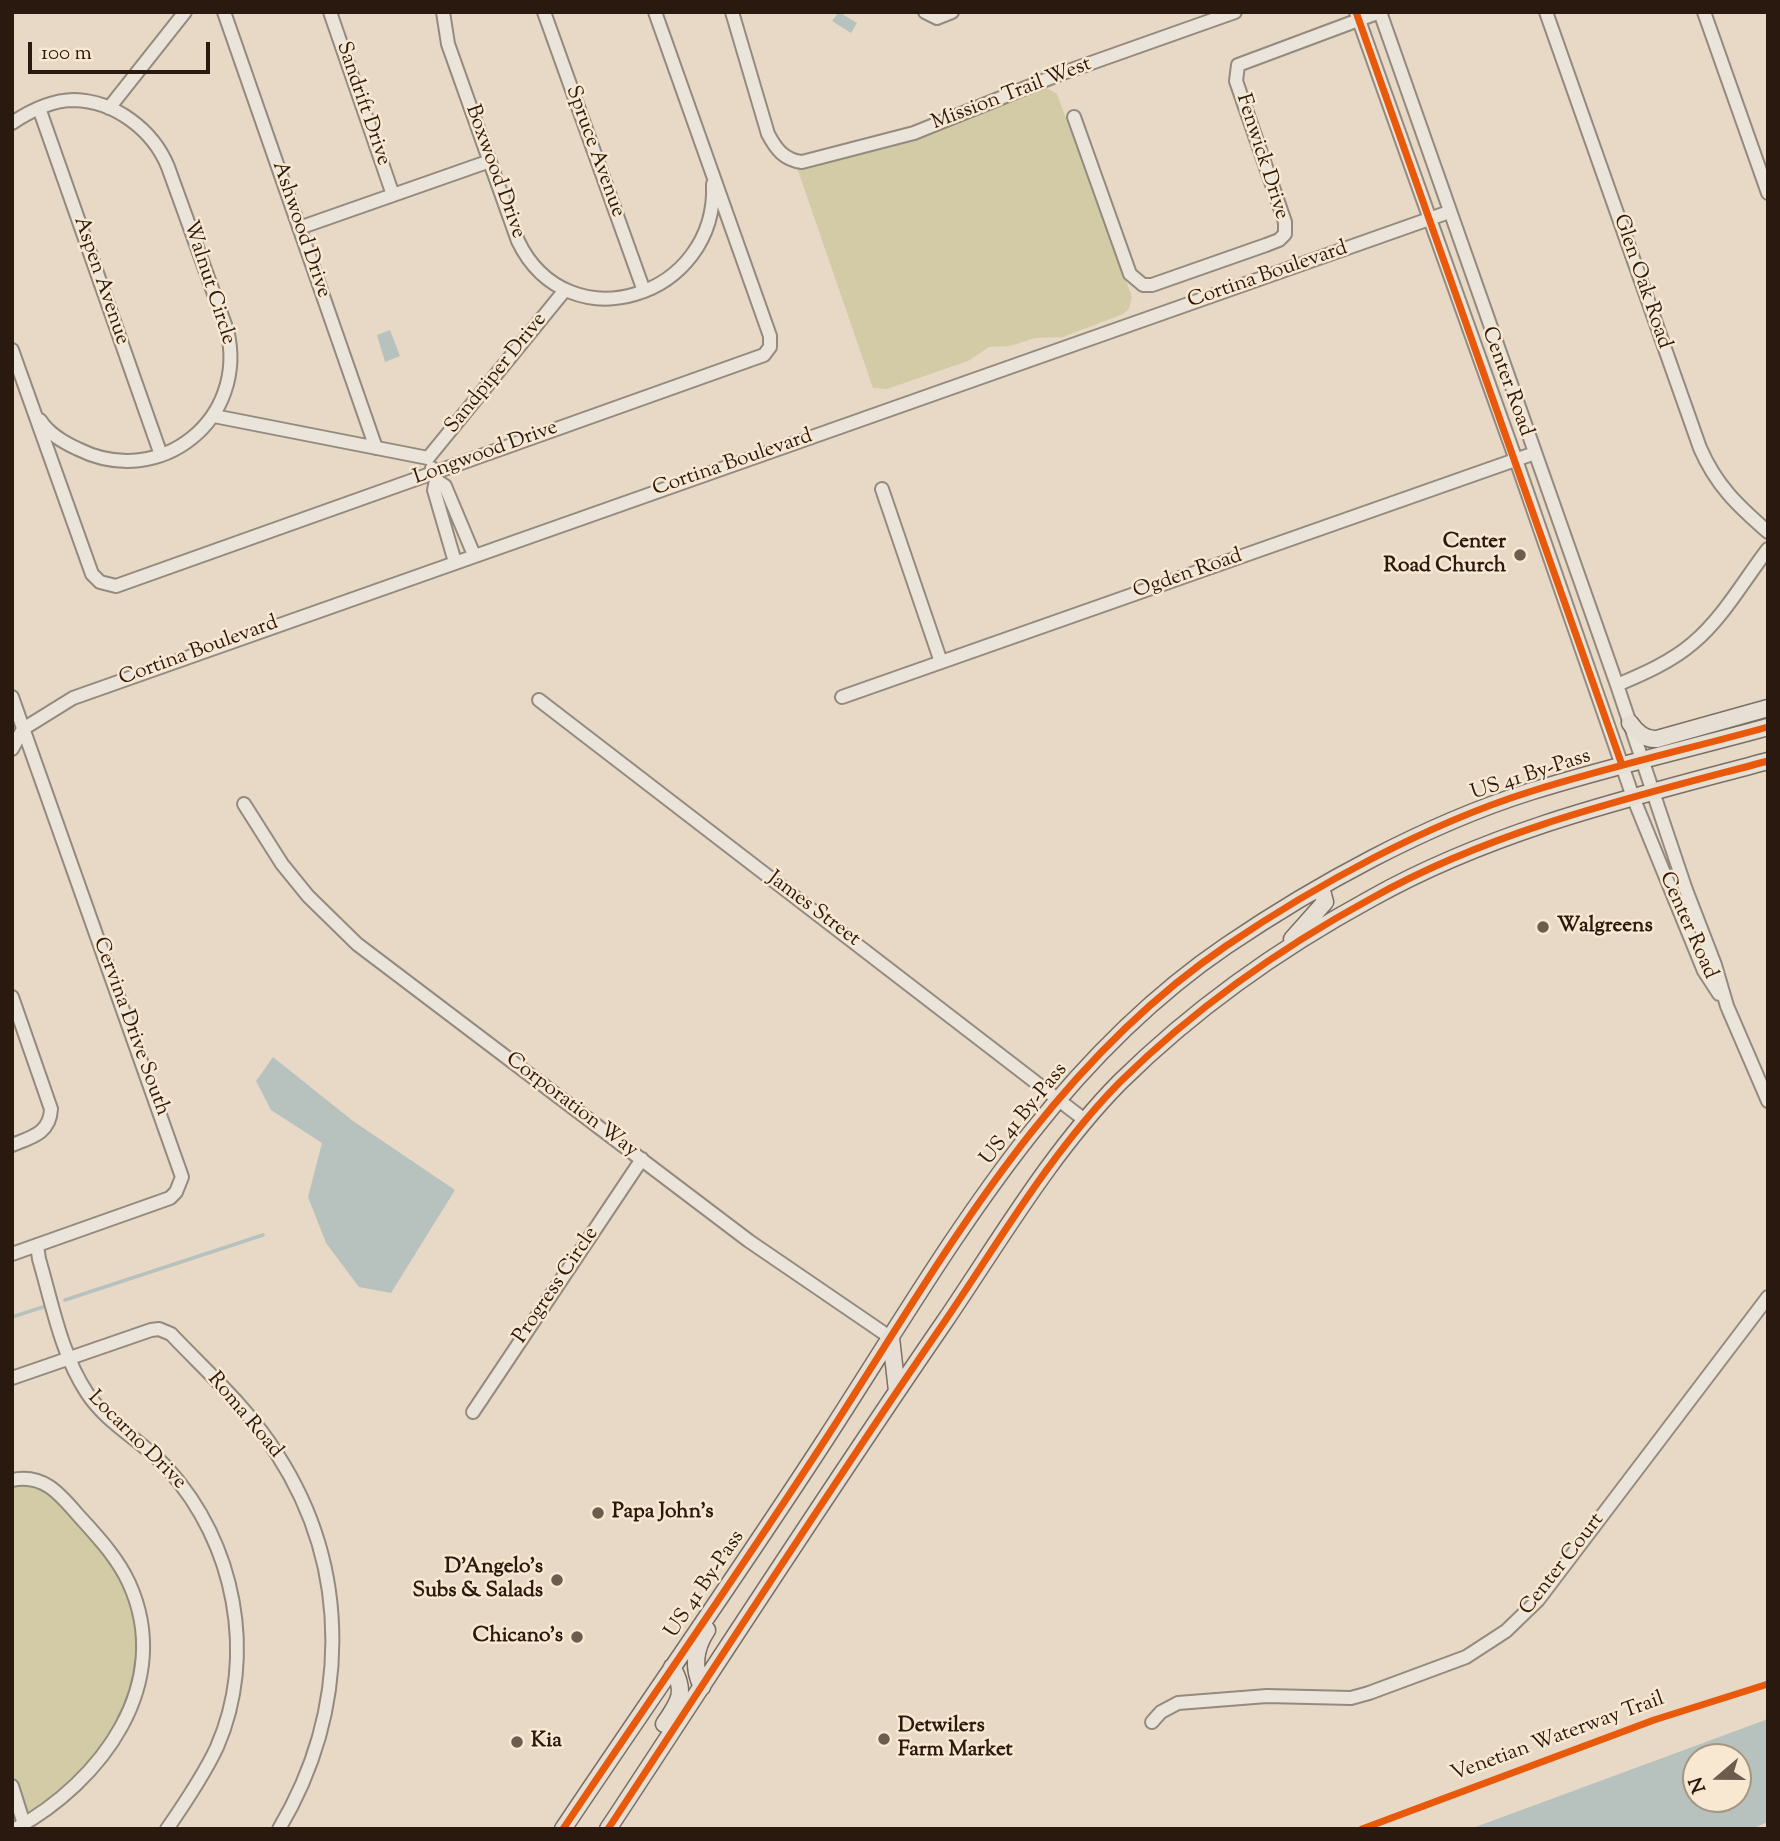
<!DOCTYPE html>
<html>
<head>
<meta charset="utf-8">
<style>
	body { margin:0 }
	#map { position:relative; width:1780px; height:1841px; overflow:hidden; background:#e7d9c6; font-family:"Sorts Mill Goudy",serif }
	canvas { display:block }
	.frame { position:absolute; inset:0; border:14px solid #29190e; pointer-events:none }
	.north { position:absolute; left:1682px; top:1743px; width:70px; height:70px; box-sizing:border-box; background:#f8e8d1; border:2px solid #a59583; border-radius:50%; rotate:250deg; font-size:19px; font-weight:700; line-height:28px; text-align:center; color:#29190e }
	.north::after { content:''; display:block; margin:auto; width:24px; height:32px; background:#6c5c4e; clip-path:polygon(50% 0,100% 100%,50% 72%,0 100%) }
	.scale { position:absolute; left:28px; top:42px; width:182px; height:32px; box-sizing:border-box; border:4px solid #29190e; border-top:0; padding-left:9px; font-size:21px; line-height:24px; white-space:nowrap; color:#29190e; -webkit-text-stroke:5px #f8e8d1; paint-order:stroke }
</style>
</head>
<body>
<div id="map">
<canvas width="1780" height="1841"></canvas>
<div class="frame"></div>
<div class="north">N</div>
<div class="scale">100 m</div>
</div>
<script>
const ctx = document.querySelector('canvas').getContext('2d');
ctx.lineJoin = 'round';
function fillPath(path, color) { ctx.fillStyle = color; ctx.fill(path, 'evenodd'); }
function stroke(path, color, width, dash) { ctx.strokeStyle = color; ctx.lineWidth = width; ctx.lineCap = dash ? 'butt' : 'round'; ctx.setLineDash(dash || []); ctx.stroke(path); }
function drawText(font, color, halo, rows, align = 'center') {
  ctx.font = font + ' "Sorts Mill Goudy",serif'; ctx.lineWidth = 5; ctx.setLineDash([]); ctx.textBaseline = 'middle'; ctx.strokeStyle = halo; ctx.fillStyle = color; for (const [text, x, y, turn = 0] of rows) {
    ctx.save(); ctx.translate(x, y); ctx.rotate((+turn || 0) * Math.PI / 180); ctx.textAlign = isNaN(turn) ? turn : align; if (halo) ctx.strokeText(text, 0, 0); ctx.fillText(text, 0, 0); ctx.restore();
  }
}
fillPath(new Path2D(`
	M 1047,88 L 1057,94 L 1132,297 L 1129,309 L 1123,314 L 1063,337 L 1035,338 L 1010,346 L 989,347 L 968,361 L 887,389 L 873,388 L 794,159 Z
	M 28,1485 L 40,1487 L 49,1494 C 75,1520 103,1548 121,1581 C 155,1643 130,1721 85,1769 C 70,1784 52,1798 36,1811 L 29,1814 L 22,1804 L 12,1770 L 12,1487 Z`), '#d2cba6');
fillPath(new Path2D(`
	M 839,12 L 857,23 L 851,33 L 832,21 Z
	M 390,330 L 400,356 L 385,362 L 377,335 Z
	M 273,1057 L 353,1121 L 455,1190 L 391,1293 L 359,1287 L 326,1243 L 308,1197 L 322,1143 L 271,1110 L 256,1081 Z
	M 1768,1719 L 1768,1822 L 1751,1829 L 1470,1829 ZM 1696,1757 L 1738,1757 L 1738,1799 L 1696,1799 Z`), '#b7c2be');
stroke(new Path2D(`
	M 65,1300 L 263,1235
	M 12,1317 L 43,1307`), '#b7c2be', 3.5);
const minor = new Path2D(`
	M 224,12 L 376,448
	M 330,12 L 393,195
	M 443,12 L 448,44 L 518,241 C 568,345 718,297 713,184
	M 544,12 L 644,291
	M 732,12 L 768,134 C 776,149 784,160 802,162 L 914,133 L 1060,74 L 1235,12
	M 925,12 L 937,18 L 952,12
	M 1356,12 L 1516,460 L 1633,797 L 1704,971 L 1719,994
	M 1380,12 L 1617,685 L 1686,890 L 1715,965 L 1727,1006 L 1768,1101
	M 1546,12 L 1700,448 C 1716,485 1737,505 1768,532
	M 1704,12 L 1768,193
	M 39,108 L 161,455
	M 109,108 L 185,12
	M 1074,117 L 1130,274 L 1143,285 L 1152,285 L 1266,245 L 1279,240 L 1285,234 L 1285,222 L 1236,81 L 1238,65 L 1380,12
	M 12,123 C 30,111 52,100 74,100 C 115,101 153,130 168,167 L 227,330 C 249,419 160,490 78,449 C 63,442 49,434 40,420
	M 299,228 L 490,161
	M 12,350 L 92,574 L 100,582 L 116,586 L 764,355 L 770,347 L 770,336 L 655,12
	M 214,416 L 428,458
	M 428,458 L 565,290
	M 432,468 L 436,480 L 434,490 L 455,562
	M 436,480 L 445,486 L 474,555
	M 882,489 L 941,662
	M 1617,685 C 1643,674 1671,662 1693,643 C 1723,618 1744,580 1768,549
	M 12,697 L 182,1177 L 176,1192 L 170,1198 L 12,1254
	M 842,697 L 1535,453
	M 539,700 L 1086,1121
	M 12,749 L 23,729 L 73,698 L 1449,212
	M 244,804 L 282,864 L 308,896 L 357,944 L 749,1241 L 891,1338
	M 12,997 L 51,1109 C 50,1133 32,1137 12,1145
	M 37,1245 L 39,1259 C 52,1303 61,1354 87,1393 C 108,1425 143,1441 168,1469 C 235,1543 257,1655 217,1747 C 204,1775 185,1803 167,1829
	M 12,1378 L 151,1330 L 159,1329 L 171,1334 C 207,1372 249,1409 277,1454 C 352,1570 349,1711 279,1829
	M 473,1412 L 642,1159
	M 12,1480 C 43,1473 60,1494 78,1515 C 97,1536 117,1557 129,1583 C 175,1684 101,1782 15,1829
	M 1152,1722 L 1161,1712 L 1178,1703 L 1267,1696 L 1351,1698 L 1369,1693 L 1466,1657 L 1506,1631 L 1538,1600 L 1768,1297
	M 12,1786 L 24,1824`);
const major = new Path2D(`
	M 1630,723 C 1637,733 1645,740 1657,739 L 1768,708
	M 1292,939 L 1325,902 L 1321,887
	M 891,1338 L 897,1391
	M 702,1687 C 692,1667 695,1648 707,1630
	M 664,1724 C 679,1702 687,1692 672,1667
	M 563,1829 C 650,1699 740,1571 825,1440 C 942,1260 1044,1070 1226,946 C 1316,885 1425,825 1529,792 C 1608,767 1688,749 1768,727
	M 608,1829 C 720,1659 830,1488 945,1321 C 1000,1240 1051,1152 1120,1082 C 1195,1008 1280,948 1372,898 C 1495,829 1633,797 1768,761`);
stroke(minor, '#948a7e', 16);
stroke(major, '#7a7066', 19);
stroke(minor, '#eae4da', 12);
stroke(major, '#e7dfd4', 16);
stroke(new Path2D(`
	M 1356,12 L 1622,765
	M 563,1829 C 650,1699 740,1571 825,1440 C 942,1260 1044,1070 1226,946 C 1316,885 1425,825 1529,792 C 1608,767 1688,749 1768,727
	M 608,1829 C 720,1659 830,1488 945,1321 C 1000,1240 1051,1152 1120,1082 C 1195,1008 1280,948 1372,898 C 1495,829 1633,797 1768,761
	M 1362,1829 L 1654,1720 L 1768,1684`), '#e8590c', 7);
for (const [x, y, r, color] of [
	[1520,555,7,"#6c5c4e"],
	[1543,927,7,"#6c5c4e"],
	[598,1513,7,"#6c5c4e"],
	[557,1580,7,"#6c5c4e"],
	[577,1637,7,"#6c5c4e"],
	[884,1739,7,"#6c5c4e"],
	[517,1742,7,"#6c5c4e"]
]) { const dot = new Path2D(); dot.arc(x, y, r, 0, 2 * Math.PI); ctx.fillStyle = color; ctx.fill(dot); stroke(dot, '#f8e8d1', 2.5); }
drawText('21px', '#29190e', '#f8e8d1', [
	["Mission Trail West",1012,95,-21],
	["Sandrift Drive",362,104,71],
	["Spruce Avenue",594,152,70],
	["Fenwick Drive",1261,157,72],
	["Boxwood Drive",494,172,70],
	["Ashwood Drive",300,230,71],
	["Cortina Boulevard",1268,276,-19],
	["Aspen Avenue",100,281,71],
	["Glen Oak Road",1641,282,71],
	["Walnut Circle",208,283,72],
	["Sandpiper Drive",497,374,-51],
	["Center Road",1506,382,70],
	["Longwood Drive",486,454,-20],
	["Cortina Boulevard",733,464,-19],
	["Ogden Road",1188,575,-19],
	["Cortina Boulevard",199,652,-20],
	["US 41 By-Pass",1531,776,-18],
	["James Street",813,910,37],
	["Center Road",1687,926,66],
	["Cervina Drive South",130,1027,70],
	["Corporation Way",571,1106,37],
	["US 41 By-Pass",1025,1115,-51],
	["Progress Circle",557,1286,-56],
	["Roma Road",244,1416,50],
	["Locarno Drive",136,1441,45],
	["Center Court",1563,1565,-52],
	["US 41 By-Pass",706,1585,-56],
	["Venetian Waterway Trail",1558,1738,-20]
]);
drawText('bold 21px', '#29190e', '#f8e8d1', [
	["Center",1506,543,"right"],
	["Road Church",1506,567,"right"],
	["Walgreens",1557,927],
	["Papa John's",612,1513],
	["D'Angelo's",543,1568,"right"],
	["Subs & Salads",543,1592,"right"],
	["Chicano's",563,1637,"right"],
	["Detwilers",898,1727],
	["Farm Market",898,1751],
	["Kia",531,1742]
], 'left');
</script>
</body>
</html>
